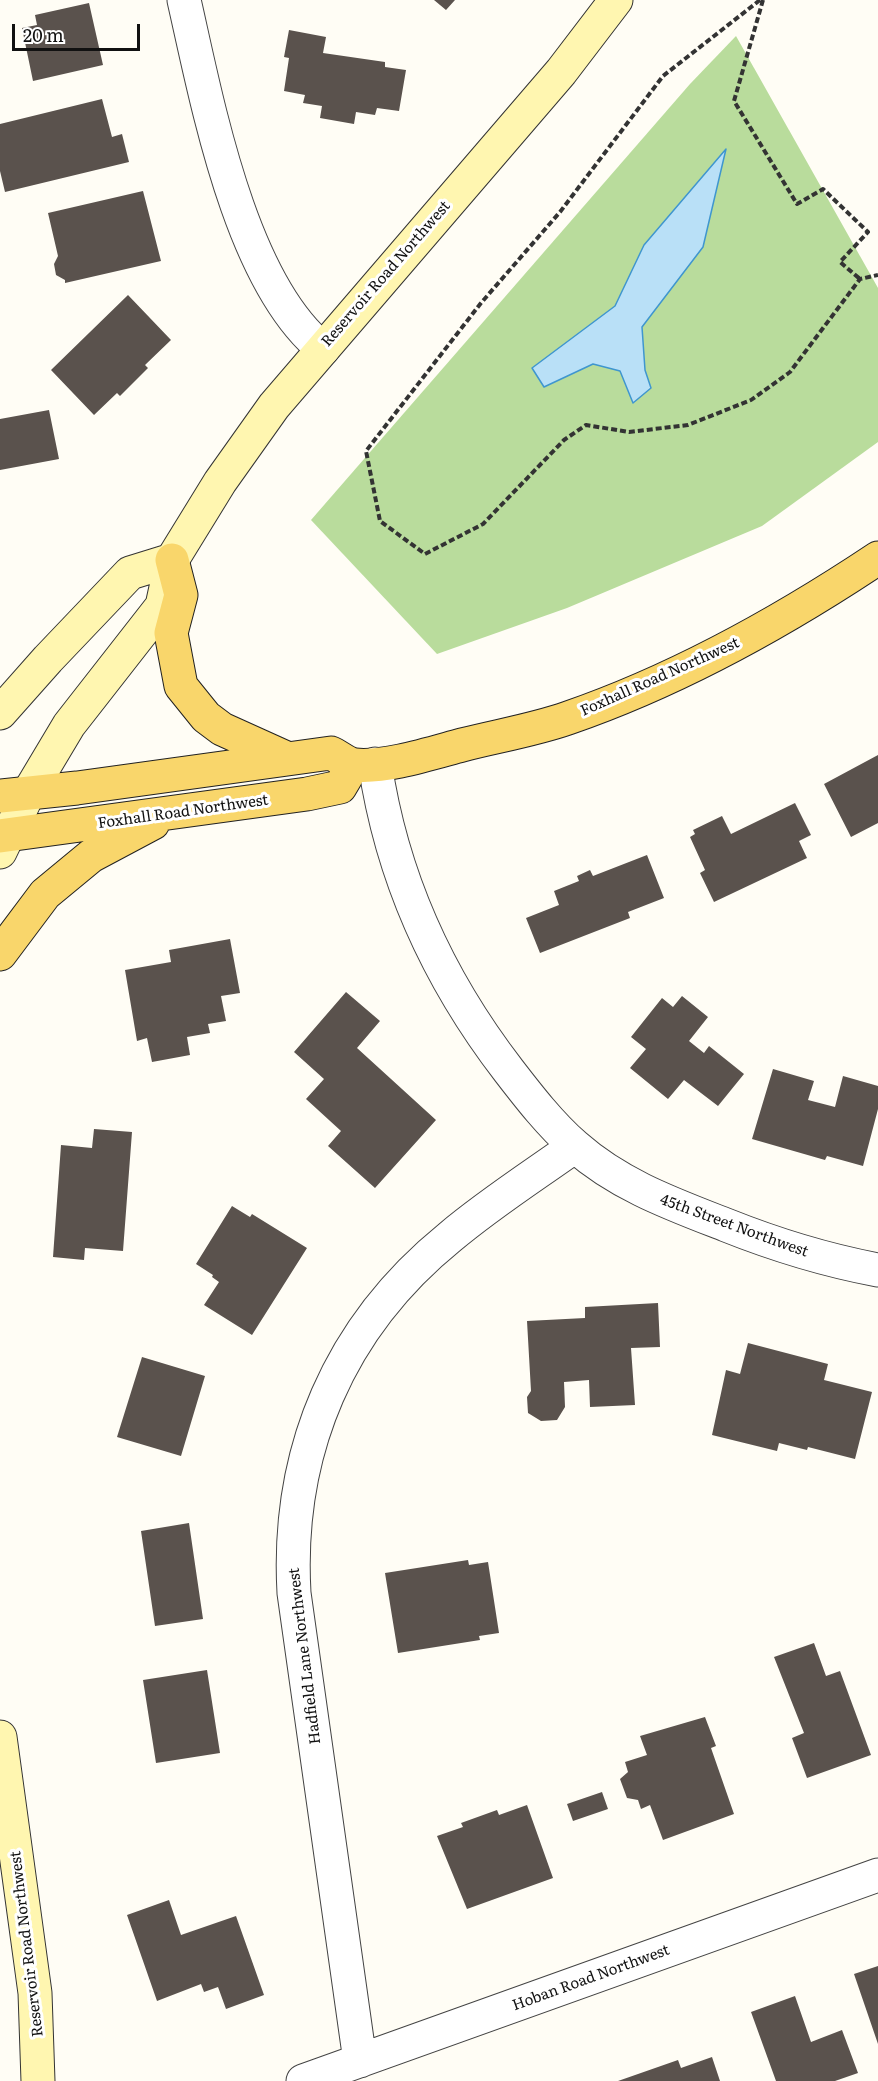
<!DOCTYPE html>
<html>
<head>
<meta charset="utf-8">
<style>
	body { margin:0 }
	#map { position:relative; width:878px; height:2081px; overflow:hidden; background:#fffdf5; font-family:Literata,serif }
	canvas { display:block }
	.scale { position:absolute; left:12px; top:24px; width:128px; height:27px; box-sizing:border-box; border:3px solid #111; border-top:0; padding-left:8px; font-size:18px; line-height:21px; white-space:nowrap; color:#111; -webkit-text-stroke:4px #fff; paint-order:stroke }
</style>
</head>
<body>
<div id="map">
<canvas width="878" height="2081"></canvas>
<div class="scale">20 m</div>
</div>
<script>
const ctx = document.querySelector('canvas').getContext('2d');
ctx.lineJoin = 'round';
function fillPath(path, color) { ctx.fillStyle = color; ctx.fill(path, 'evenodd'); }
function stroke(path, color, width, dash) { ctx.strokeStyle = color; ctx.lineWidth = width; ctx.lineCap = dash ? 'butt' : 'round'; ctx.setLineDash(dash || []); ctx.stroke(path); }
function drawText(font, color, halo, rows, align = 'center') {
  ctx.font = font + ' Literata,serif'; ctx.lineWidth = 6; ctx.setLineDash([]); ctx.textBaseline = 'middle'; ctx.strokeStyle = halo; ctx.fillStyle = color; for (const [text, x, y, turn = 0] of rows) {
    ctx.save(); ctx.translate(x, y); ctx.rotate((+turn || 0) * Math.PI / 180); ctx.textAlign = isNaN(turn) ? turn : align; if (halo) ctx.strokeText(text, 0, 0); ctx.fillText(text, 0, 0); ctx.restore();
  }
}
fillPath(new Path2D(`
	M 736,36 L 878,288 L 878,442 L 762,526 L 567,608 L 437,654 L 311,520 L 690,84 Z`), '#b9dc9c');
const water = new Path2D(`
	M 726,149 L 703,247 L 642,327 L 645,370 L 651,388 L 633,403 L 620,371 L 593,364 L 544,387 L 532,368 L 615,306 L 644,245 Z`);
fillPath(water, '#b9e0f7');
stroke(water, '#3f96cf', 1.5);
fillPath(new Path2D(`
	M 434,0 L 455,0 L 446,10 Z
	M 89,3 L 103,65 L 33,81 L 22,28 L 37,25 L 35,15 Z
	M 289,30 L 326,37 L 323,53 L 385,62 L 385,67 L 406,70 L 399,111 L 377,108 L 375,115 L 356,112 L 354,124 L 320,118 L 322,106 L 303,103 L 305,95 L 284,91 L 289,58 L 284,57 Z
	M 102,99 L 112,137 L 122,134 L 129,162 L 5,192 L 0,171 L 0,124 Z
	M 143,191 L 161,261 L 65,283 L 65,280 L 56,275 L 54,264 L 58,256 L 48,213 Z
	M 128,295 L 171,340 L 145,365 L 148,368 L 120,396 L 117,393 L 94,415 L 51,370 Z
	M 49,410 L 59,459 L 0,470 L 0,419 Z
	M 878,755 L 878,823 L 851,837 L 824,784 Z
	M 795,803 L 811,835 L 799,841 L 807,858 L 714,902 L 700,873 L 705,870 L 690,837 L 695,834 L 693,830 L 722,816 L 731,834 Z
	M 647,855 L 664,898 L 628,912 L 630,918 L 540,953 L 526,918 L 559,905 L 554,891 L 579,881 L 577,876 L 590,870 L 593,876 Z
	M 230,939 L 240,993 L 221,996 L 226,1021 L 208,1024 L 210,1033 L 187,1037 L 190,1055 L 152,1062 L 147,1038 L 137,1041 L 125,970 L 171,962 L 169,950 Z
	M 346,992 L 380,1021 L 357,1048 L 436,1120 L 375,1188 L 328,1146 L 341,1131 L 306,1099 L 324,1079 L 294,1052 Z
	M 682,996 L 708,1017 L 689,1041 L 704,1053 L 709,1046 L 744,1074 L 718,1106 L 684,1080 L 668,1099 L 630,1068 L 646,1049 L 631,1037 L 662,998 L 673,1007 Z
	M 773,1069 L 814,1081 L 808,1100 L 835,1107 L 843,1076 L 878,1086 L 878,1109 L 863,1166 L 827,1156 L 825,1160 L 752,1139 Z
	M 94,1129 L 132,1132 L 123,1251 L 85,1248 L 84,1260 L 53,1257 L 61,1145 L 92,1148 Z
	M 232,1206 L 250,1217 L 252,1214 L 307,1248 L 252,1335 L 204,1305 L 219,1282 L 212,1277 L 213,1275 L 196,1264 Z
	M 658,1303 L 660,1347 L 631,1348 L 635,1405 L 590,1407 L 589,1380 L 564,1382 L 565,1407 L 557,1420 L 541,1421 L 528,1413 L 527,1397 L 531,1391 L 527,1321 L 585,1318 L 585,1307 Z
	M 748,1343 L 828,1364 L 824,1380 L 872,1392 L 855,1459 L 808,1447 L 807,1450 L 779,1443 L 777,1451 L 712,1435 L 726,1370 L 740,1374 Z
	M 142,1357 L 205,1376 L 181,1456 L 117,1437 Z
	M 189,1523 L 203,1619 L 155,1626 L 141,1531 Z
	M 468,1560 L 469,1565 L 488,1562 L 499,1633 L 479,1636 L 480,1640 L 398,1653 L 385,1573 Z
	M 814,1643 L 826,1676 L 840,1671 L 871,1755 L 807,1778 L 792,1738 L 804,1733 L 774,1657 Z
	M 207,1670 L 220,1753 L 156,1763 L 143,1680 Z
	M 705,1717 L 716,1746 L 711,1748 L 734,1814 L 663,1840 L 650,1805 L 641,1809 L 638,1800 L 627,1798 L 620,1779 L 628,1772 L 625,1762 L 647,1755 L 640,1736 Z
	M 602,1792 L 608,1809 L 573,1821 L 567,1804 Z
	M 527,1805 L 553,1878 L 467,1909 L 437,1836 L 463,1827 L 461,1823 L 497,1810 L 499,1815 Z
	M 169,1900 L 181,1935 L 236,1916 L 264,1995 L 226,2009 L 218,1987 L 204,1992 L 201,1984 L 157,2001 L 127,1915 Z
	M 878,1966 L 878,2044 L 854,1974 Z
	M 795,1996 L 811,2042 L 842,2030 L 858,2073 L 835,2081 L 776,2081 L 751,2012 Z
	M 712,2057 L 720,2081 L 618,2081 L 678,2060 L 681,2068 Z`), '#5a524d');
const street = new Path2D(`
	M 184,0 C 207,101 240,282 323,349
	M 375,764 C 392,879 438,979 509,1071 C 529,1097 550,1124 575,1146 C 619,1185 672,1204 726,1225 C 776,1245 825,1260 878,1270
	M 360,2061 L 294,1593 C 286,1451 339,1327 450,1237 C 489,1204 533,1176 575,1146
	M 303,2081 L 878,1875`);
const secondary = new Path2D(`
	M 0,713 L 48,659 L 130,573 L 172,560
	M 0,852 L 29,792 L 69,725 L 162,606 L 172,560 L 220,482 L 274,406 L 561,72 L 616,0
	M 0,1737 L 35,1993 L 38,2081`);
const primary = new Path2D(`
	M 172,560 L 181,595 L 171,633 L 181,686 L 206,717 L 222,729 L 284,757
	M 0,796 L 77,788 L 331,753 C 338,756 347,764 355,765 C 386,768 432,753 462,745 C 497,736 534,730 568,718 C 678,680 782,622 878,558
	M 0,836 L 307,794 L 340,787 L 353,765
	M 0,954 L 45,894 L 91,856 L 153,823`);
stroke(street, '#444', 35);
stroke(secondary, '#333', 35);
stroke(primary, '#222', 35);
stroke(new Path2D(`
	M 760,0 L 663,76 L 560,212 L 481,303 L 366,451 L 380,521 L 425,554 L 483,524 L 564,440 L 586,425 L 629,432 L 688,425 L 751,400 L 790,372 L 860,279 L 878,275
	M 763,0 L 734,101 L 797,204 L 823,189 L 868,232 L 840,262 L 860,279`), '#333', 4, [6, 3]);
stroke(street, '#fff', 33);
stroke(secondary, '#fff6b0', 33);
stroke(primary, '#f9d66b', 33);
drawText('15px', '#111', '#fff', [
	["Reservoir Road Northwest",386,274,-49],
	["Foxhall Road Northwest",660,677,-24],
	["Foxhall Road Northwest",183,812,-8],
	["45th Street Northwest",734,1226,20],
	["Hadfield Lane Northwest",305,1656,-97],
	["Reservoir Road Northwest",27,1944,-97],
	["Hoban Road Northwest",591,1978,-20]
]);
</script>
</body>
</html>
